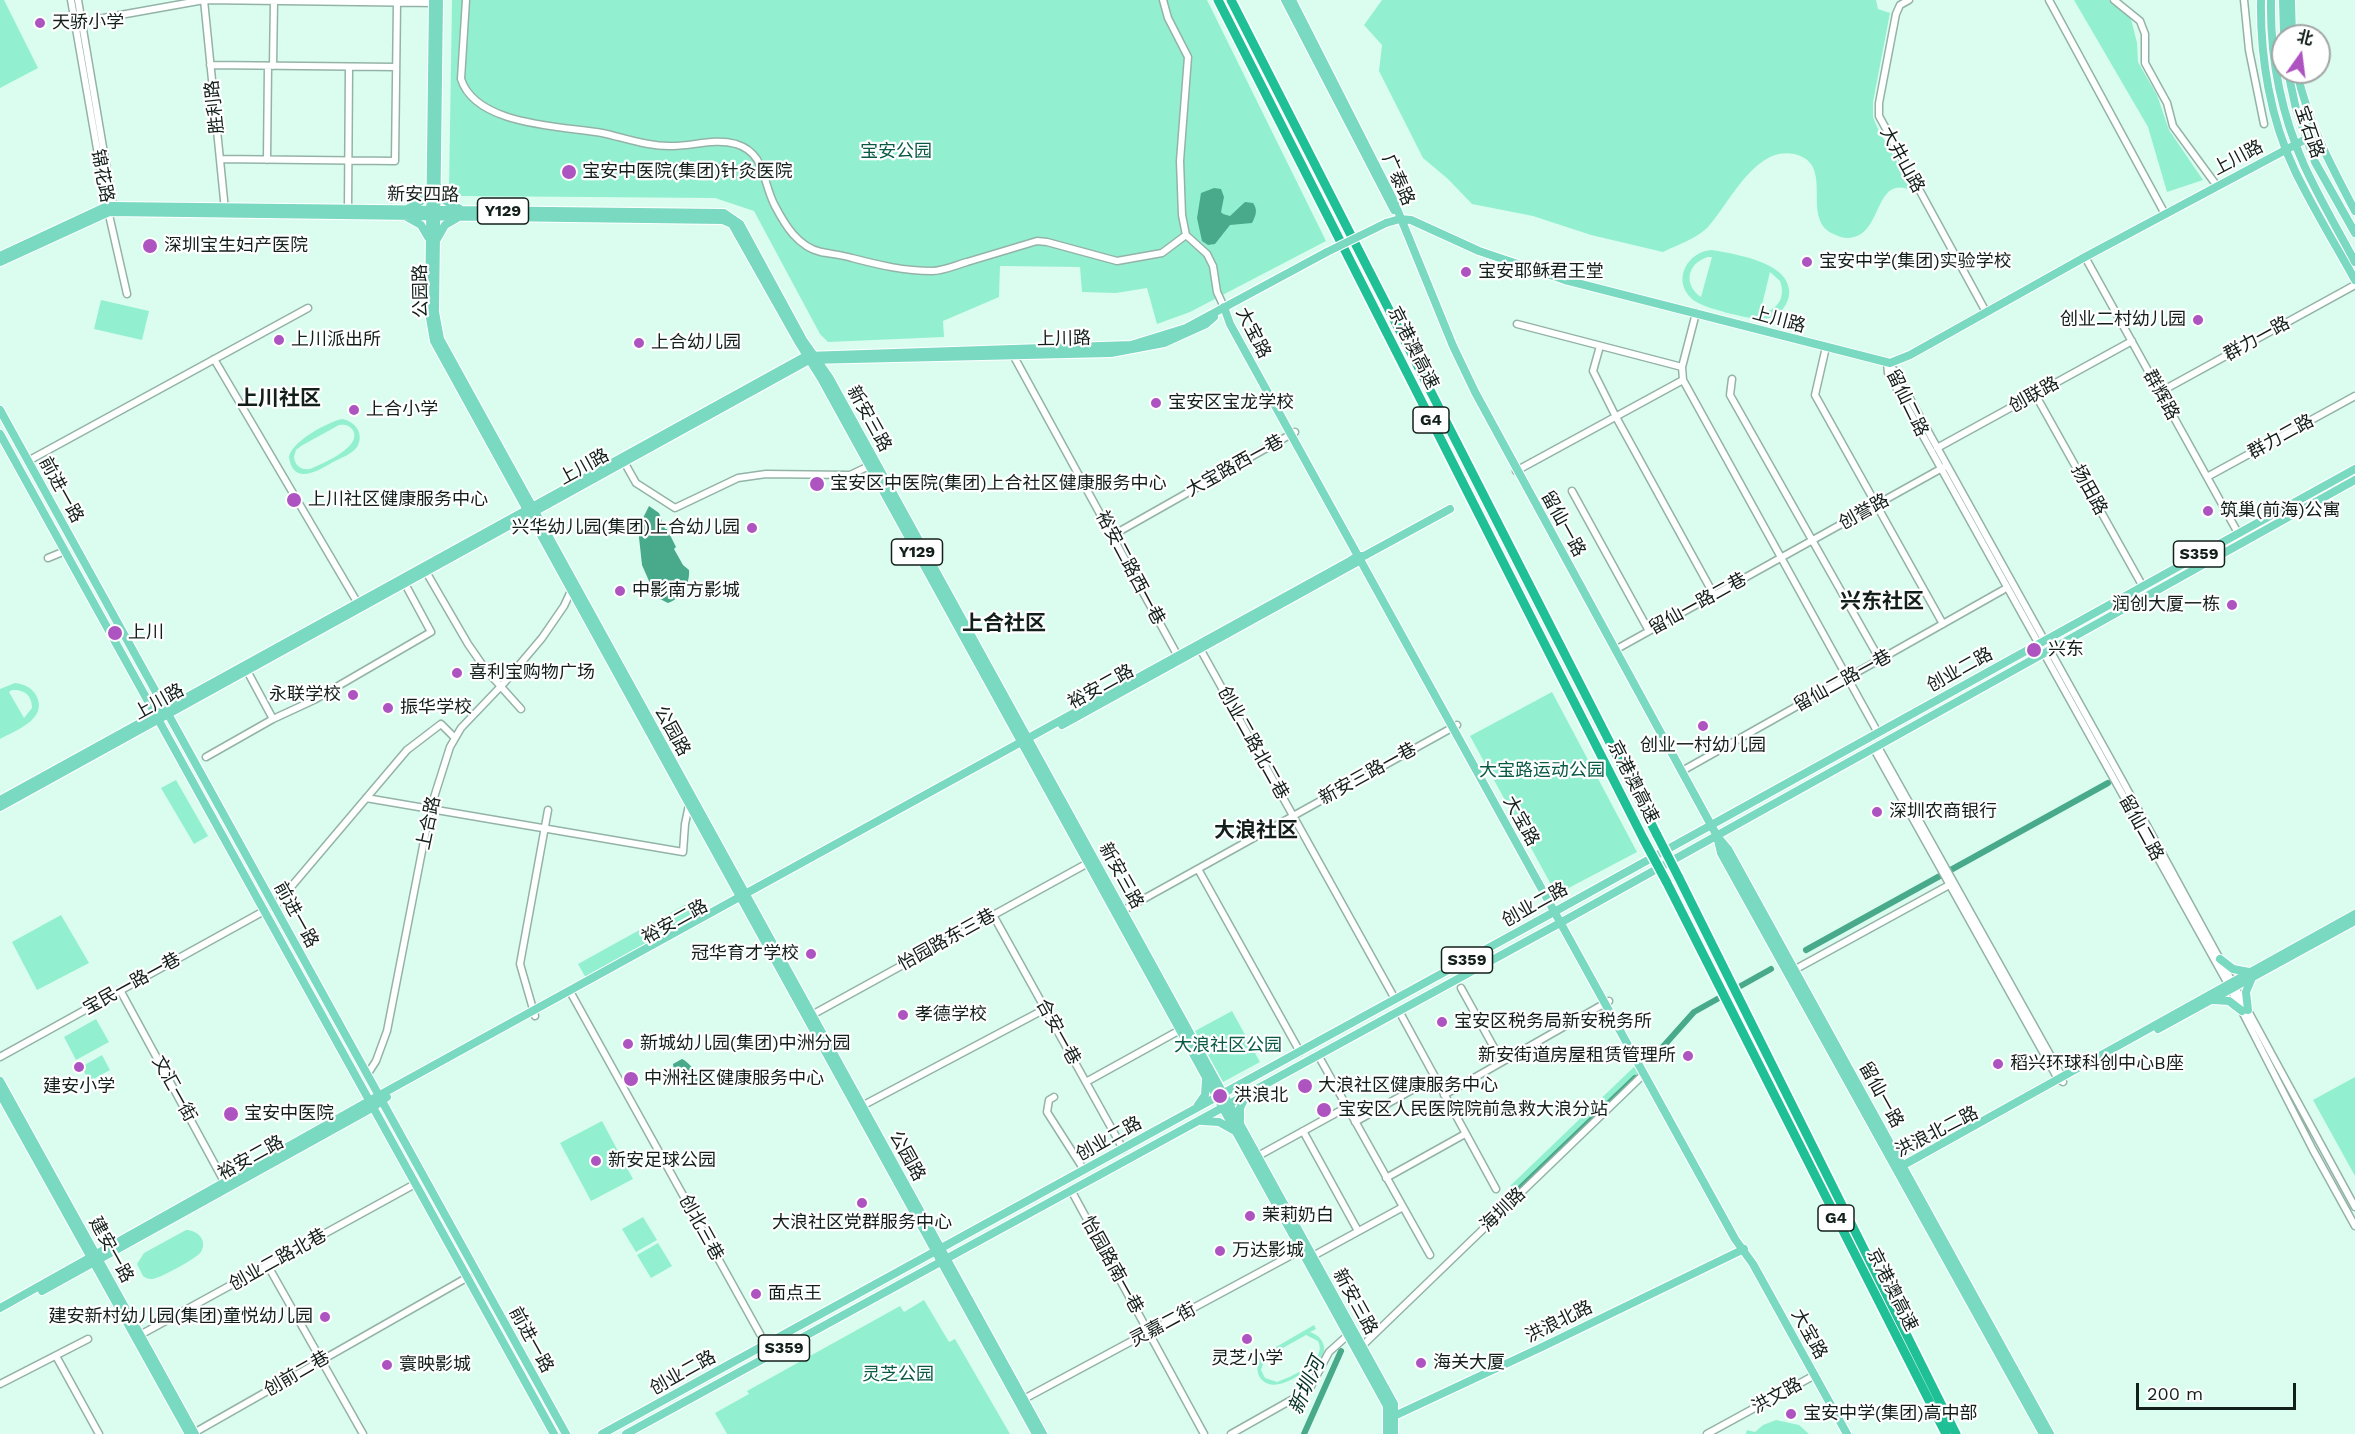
<!DOCTYPE html>
<html>
<head>
<meta charset="utf-8">
<style>
	body { margin:0 }
	#map { position:relative; width:2355px; height:1434px; overflow:hidden; background:#dbfdf0; font-family:"Work Sans","Noto Sans SC",sans-serif }
	canvas { display:block }
	.north { position:absolute; left:2271px; top:24px; width:60px; height:60px; box-sizing:border-box; background:#fff; border:2px solid #a1a5a4; border-radius:50%; rotate:14deg; font-size:16px; font-weight:700; line-height:24px; text-align:center; color:#131f1b }
	.north::after { content:''; display:block; margin:auto; width:21px; height:27px; background:#ad54c1; clip-path:polygon(50% 0,100% 100%,50% 72%,0 100%) }
	.scale { position:absolute; left:2136px; top:1383px; width:160px; height:27px; box-sizing:border-box; border:3px solid #131f1b; border-top:0; padding-left:8px; font-size:18px; line-height:21px; white-space:nowrap; color:#131f1b; -webkit-text-stroke:4px #fff; paint-order:stroke }
</style>
</head>
<body>
<div id="map">
<canvas width="2355" height="1434"></canvas>
<div class="north">北</div>
<div class="scale">200 m</div>
</div>
<script>
const ctx = document.querySelector('canvas').getContext('2d');
ctx.lineJoin = 'round';
function fillPath(path, color) { ctx.fillStyle = color; ctx.fill(path, 'evenodd'); }
function stroke(path, color, width, dash) { ctx.strokeStyle = color; ctx.lineWidth = width; ctx.lineCap = dash ? 'butt' : 'round'; ctx.setLineDash(dash || []); ctx.stroke(path); }
function drawText(font, color, halo, rows, align = 'center') {
  ctx.font = font + ' "Work Sans","Noto Sans SC",sans-serif'; ctx.lineWidth = 4.5; ctx.setLineDash([]); ctx.textBaseline = 'middle'; ctx.strokeStyle = halo; ctx.fillStyle = color; for (const [text, x, y, turn = 0] of rows) {
    ctx.save(); ctx.translate(x, y); ctx.rotate((+turn || 0) * Math.PI / 180); ctx.textAlign = isNaN(turn) ? turn : align; if (halo) ctx.strokeText(text, 0, 0); ctx.fillText(text, 0, 0); ctx.restore();
  }
}
fillPath(new Path2D(`
	M 0,0 L 4,0 L 38,68 L 0,88 Z
	M 452,0 L 1207,0 L 1326,241 L 1190,312 L 1157,324 L 1147,288 L 1116,293 L 1082,292 L 1080,267 L 1000,266 L 999,297 L 943,321 L 944,337 L 828,342 L 820,334 L 754,211 L 715,198 L 461,196 L 449,190 Z
	M 1382,0 L 1876,0 L 1878,9 L 1890,13 L 1873,102 L 1873,117 L 1877,127 L 1914,192 C 1875,171 1883,230 1854,237 C 1848,239 1841,238 1836,235 C 1797,221 1838,164 1794,154 C 1754,146 1729,205 1707,228 C 1697,238 1677,245 1663,252 L 1591,235 L 1533,216 L 1472,204 L 1448,179 L 1423,158 L 1379,71 L 1382,45 L 1364,25 Z
	M 2074,0 L 2109,0 L 2130,15 L 2137,43 L 2138,62 L 2157,95 L 2169,130 L 2203,180 L 2167,192 L 2148,127 Z
	M 1712,250 C 1735,254 1786,262 1789,289 C 1790,297 1787,304 1782,310 C 1777,316 1769,319 1762,319 C 1748,319 1702,308 1692,299 C 1671,280 1688,251 1712,250 ZM 1708,257 L 1712,257 L 1701,297 C 1683,285 1687,263 1708,257 ZM 1770,272 L 1780,281 C 1786,297 1778,311 1760,313 Z
	M 101,300 L 149,311 L 142,340 L 94,329 Z
	M 342,419 C 355,421 365,434 357,447 C 352,454 341,458 333,462 C 318,471 293,486 289,457 C 292,441 328,422 342,419 ZM 339,425 C 345,424 349,425 352,429 C 365,446 322,464 310,469 C 301,470 295,466 294,457 L 296,450 L 301,446 Z
	M 15,683 C 24,684 31,687 36,695 C 49,719 16,730 0,739 L 0,689 ZM 12,690 C 24,689 32,695 32,708 L 24,718 L 9,692 Z
	M 1552,692 L 1637,852 L 1561,892 L 1554,890 L 1470,736 Z
	M 176,780 L 208,836 L 194,844 L 161,788 Z
	M 690,902 L 699,917 L 587,980 L 578,964 Z
	M 61,915 L 89,963 L 37,990 L 12,942 Z
	M 1232,1011 L 1260,1062 L 1223,1082 L 1195,1031 Z
	M 96,1019 L 109,1042 L 76,1060 L 64,1037 Z
	M 102,1055 L 110,1070 L 90,1081 L 81,1067 Z
	M 1638,1063 L 1644,1074 L 1520,1197 L 1510,1186 Z
	M 2355,1077 L 2355,1176 L 2313,1100 Z
	M 602,1121 L 633,1179 L 591,1201 L 560,1143 Z
	M 643,1217 L 657,1240 L 636,1252 L 622,1229 Z
	M 186,1230 C 197,1230 208,1240 201,1252 C 197,1258 159,1279 152,1279 C 147,1279 146,1278 143,1276 L 137,1264 L 144,1253 Z
	M 658,1243 L 672,1266 L 651,1278 L 637,1255 Z
	M 924,1300 L 949,1342 L 955,1339 L 1010,1434 L 727,1434 L 715,1413 L 749,1394 L 747,1391 L 900,1306 L 904,1312 Z
	M 1314,1325 L 1316,1329 L 1310,1332 C 1324,1337 1329,1350 1319,1362 C 1306,1370 1277,1395 1262,1380 C 1257,1375 1257,1369 1258,1362 L 1252,1365 L 1250,1362 ZM 1306,1335 L 1318,1341 C 1328,1361 1293,1376 1277,1382 L 1265,1378 L 1261,1370 L 1265,1358 Z
	M 1776,1420 L 1799,1425 L 1809,1434 L 1746,1434 L 1747,1430 L 1755,1432 L 1763,1425 Z`), '#92f0d0');
fillPath(new Path2D(`
	M 1214,188 L 1221,189 L 1224,197 L 1221,212 L 1223,214 L 1230,216 L 1245,202 L 1253,203 C 1258,210 1256,215 1252,223 L 1230,225 L 1215,244 L 1208,245 L 1202,241 L 1197,218 L 1201,193 Z
	M 649,506 L 659,513 L 665,529 L 667,529 L 676,547 L 674,549 L 683,565 L 689,570 C 690,584 682,598 668,603 L 656,597 L 642,565 L 638,528 Z
	M 682,1059 C 689,1062 700,1076 700,1083 L 698,1086 L 685,1085 L 682,1077 L 674,1071 L 673,1064 Z`), '#49a98b');
stroke(new Path2D(`
	M 1806,950 L 2108,783
	M 1651,1060 L 1694,1012 L 1771,969
	M 1512,1196 L 1635,1078
	M 1304,1434 L 1341,1351`), '#49a98b', 6);
const minor = new Path2D(`
	M 71,0 L 107,206 L 127,294
	M 78,0 L 113,206 L 111,209
	M 204,0 L 225,210
	M 466,0 L 461,79 C 476,126 562,126 602,133 C 625,138 649,147 673,146 C 694,146 714,138 736,144 C 766,153 762,182 775,206 C 785,225 798,247 821,252 C 831,254 842,255 852,258 C 879,265 904,271 932,271 C 944,271 956,265 967,262 C 990,255 1013,248 1037,241 L 1047,242 L 1117,261 L 1162,253 L 1186,235
	M 1163,0 L 1168,18 L 1188,57 L 1180,161 L 1182,215 L 1186,235 L 1207,254 L 1213,266 L 1217,292 L 1224,307
	M 1909,0 L 1900,5 L 1896,14 L 1879,103 L 1879,116 L 1986,312
	M 2049,0 L 2165,214
	M 2114,0 L 2140,21 L 2145,34 L 2145,63 L 2167,103 L 2173,126 L 2217,186
	M 2244,0 L 2249,50 L 2264,124
	M 81,22 L 204,0 L 436,3
	M 210,65 L 396,67
	M 273,66 L 274,1
	M 220,159 L 395,161 L 397,3
	M 267,160 L 268,66
	M 348,209 L 349,67
	M 2085,257 L 2238,533
	M 1696,313 L 1682,367 L 1683,380 L 1878,733
	M 1517,324 L 1682,367
	M 1600,346 L 1593,371 L 1616,417 L 1714,595
	M 1826,347 L 1815,395 L 1943,624
	M 1012,353 L 1180,660
	M 214,359 L 360,607
	M 1887,363 L 1888,373 L 2228,984 L 2313,1150 L 2355,1226
	M 1888,364 L 1894,370 L 2121,778 L 2355,1207
	M 1732,379 L 1730,395 L 1880,660
	M 2160,392 L 2355,285
	M 2035,394 L 2142,585
	M 1937,448 L 2132,341
	M 623,460 L 636,483 L 675,508 L 738,478 L 766,474 L 850,475 L 869,466
	M 28,461 L 308,308
	M 1516,471 L 1683,380
	M 2207,477 L 2355,396
	M 1572,491 L 1649,631
	M 1113,535 L 1295,432
	M 48,558 L 65,551
	M 425,570 L 468,644 L 486,670 L 521,709
	M 1198,645 L 1395,999
	M 1615,650 L 1944,467
	M 245,667 L 273,719
	M 1878,747 L 2063,1078
	M 1874,749 L 2058,1079 L 2063,1082
	M 206,757 L 273,719 L 314,700 L 431,632 L 404,582
	M 1682,771 L 2003,590
	M 366,798 L 683,852 L 685,824 L 689,805
	M 1198,869 L 1300,1052
	M 274,907 L 407,750 L 441,724 L 455,738
	M 1122,911 L 1457,725
	M 993,915 L 1123,1149
	M 1794,970 L 1951,884
	M 1461,988 L 1502,1062
	M 120,990 L 226,1185
	M 572,995 L 760,1334
	M 1399,1011 L 1496,1189
	M 535,1016 L 520,964 L 548,810
	M 810,1016 L 1088,863
	M 1318,1055 L 1430,1255
	M 0,1057 L 264,911
	M 367,1075 L 376,1061 L 387,1031 L 430,810 L 450,747 L 461,728 L 504,683 L 542,638 L 564,606 L 571,591
	M 1086,1082 L 1180,1030
	M 1444,1095 L 1609,1001
	M 1054,1097 L 1049,1100 L 1047,1112 L 1084,1170
	M 860,1107 L 1045,1009
	M 1355,1122 L 1435,1077
	M 1303,1131 L 1358,1231
	M 1258,1156 L 1347,1107
	M 1386,1178 L 1465,1134
	M 1071,1190 L 1204,1434
	M 1313,1256 L 1403,1207
	M 268,1266 L 363,1434
	M 140,1335 L 415,1184
	M 1362,1346 L 1644,1074
	M 56,1356 L 99,1434
	M 0,1384 L 88,1339
	M 1024,1399 L 1301,1250
	M 192,1434 L 468,1277
	M 1231,1434 L 1309,1390 L 1329,1352 L 1348,1335
	M 1707,1434 L 1815,1375`);
const major = new Path2D(`
	M 433,0 L 429,312 L 434,341 L 1036,1434
	M 439,0 L 435,312 L 440,339 L 1043,1434
	M 1285,0 L 1394,210
	M 1292,0 L 1393,199 L 1453,346 L 1475,392 L 1717,836 L 1728,849 L 2050,1434
	M 2261,0 C 2260,57 2270,119 2295,171 C 2313,208 2335,244 2355,280
	M 2271,0 C 2270,56 2281,113 2304,165 C 2319,198 2338,230 2355,262
	M 2283,0 L 2284,36
	M 2291,0 L 2292,36
	M 2288,72 L 2296,109 L 2315,162 L 2355,233
	M 2297,72 C 2308,123 2331,166 2355,211
	M 438,187 L 446,201 L 460,209
	M 409,208 L 421,201 L 429,188
	M 407,217 L 421,225 L 428,237
	M 1386,223 L 1400,219 L 1411,220 L 1479,251 L 1565,280 L 1890,363 L 1910,355 L 2085,257 L 2306,139
	M 437,239 L 445,225 L 457,218
	M 0,256 L 107,206 L 113,206 L 724,213 L 740,224 L 803,340 L 829,377 L 1394,1404 L 1394,1434
	M 0,262 L 109,212 L 723,220 L 732,224 L 799,343 L 822,380 L 1387,1406 L 1387,1434
	M 1224,307 L 1230,324 L 1735,1239 L 1753,1264 L 1847,1434
	M 0,410 L 566,1434
	M 0,434 L 554,1434
	M 1062,725 L 1359,561
	M 0,800 L 806,356 L 1131,345 L 1186,328 L 1327,252
	M 0,807 L 809,360 L 1111,353 L 1164,343 L 1206,324 L 1214,317
	M 1718,840 L 1721,853 L 2043,1434
	M 2220,959 L 2233,969 L 2249,972
	M 2213,1000 L 2229,1001 L 2242,1011
	M 2248,1010 L 2246,992 L 2251,980
	M 2158,1029 L 2355,921
	M 0,1081 L 195,1434
	M 0,1094 L 189,1434
	M 1198,1105 L 1205,1095 L 1206,1080
	M 1202,1121 L 1219,1122 L 1235,1131
	M 1240,1122 L 1240,1108 L 1246,1096
	M 1900,1167 L 2355,914
	M 42,1291 L 372,1108 L 387,1097
	M 0,1308 L 378,1096 L 1350,561 L 1358,556 L 1364,556 L 1450,509
	M 1390,1418 L 1542,1347 L 1744,1249
	M 602,1434 L 1554,912 L 2355,469
	M 626,1434 L 1560,923 L 2355,480`);
const highway = new Path2D(`
	M 1218,0 L 1644,840
	M 1231,0 L 1657,835
	M 1678,876 L 1956,1434
	M 1666,881 L 1946,1434`);
stroke(minor, '#94b3a7', 9);
stroke(major, '#fff', 10);
stroke(highway, '#fff', 12);
stroke(minor, '#fff', 6);
stroke(major, '#79d9c1', 8);
stroke(highway, '#20c097', 9);
const majorBridge = new Path2D(`
	M 1327,252 L 1386,223`);
const highwayBridge = new Path2D(`
	M 1657,835 L 1678,876
	M 1644,840 L 1666,881`);
stroke(majorBridge, '#fff', 10, []);
stroke(highwayBridge, '#fff', 12, []);
stroke(majorBridge, '#79d9c1', 8);
stroke(highwayBridge, '#20c097', 9);
for (const [x, y, r, color] of [
	[40,23,6,"#ad54c1"],
	[569,172,8,"#ad54c1"],
	[150,246,8,"#ad54c1"],
	[1807,262,6,"#ad54c1"],
	[1466,272,6,"#ad54c1"],
	[2198,320,6,"#ad54c1"],
	[279,340,6,"#ad54c1"],
	[639,343,6,"#ad54c1"],
	[1156,403,6,"#ad54c1"],
	[354,410,6,"#ad54c1"],
	[817,484,8,"#ad54c1"],
	[294,500,8,"#ad54c1"],
	[2208,511,6,"#ad54c1"],
	[752,528,6,"#ad54c1"],
	[620,591,6,"#ad54c1"],
	[2232,605,6,"#ad54c1"],
	[115,633,8,"#ad54c1"],
	[2034,650,8,"#ad54c1"],
	[457,673,6,"#ad54c1"],
	[353,695,6,"#ad54c1"],
	[388,708,6,"#ad54c1"],
	[1703,726,6,"#ad54c1"],
	[1877,812,6,"#ad54c1"],
	[811,954,6,"#ad54c1"],
	[903,1015,6,"#ad54c1"],
	[1442,1022,6,"#ad54c1"],
	[628,1044,6,"#ad54c1"],
	[1688,1056,6,"#ad54c1"],
	[1998,1064,6,"#ad54c1"],
	[79,1067,6,"#ad54c1"],
	[631,1079,8,"#ad54c1"],
	[1305,1086,8,"#ad54c1"],
	[1220,1096,8,"#ad54c1"],
	[1324,1110,8,"#ad54c1"],
	[231,1114,8,"#ad54c1"],
	[596,1161,6,"#ad54c1"],
	[862,1203,6,"#ad54c1"],
	[1250,1216,6,"#ad54c1"],
	[1220,1251,6,"#ad54c1"],
	[756,1294,6,"#ad54c1"],
	[325,1317,6,"#ad54c1"],
	[1247,1339,6,"#ad54c1"],
	[1421,1363,6,"#ad54c1"],
	[387,1365,6,"#ad54c1"],
	[1791,1414,6,"#ad54c1"]
]) { const dot = new Path2D(); dot.arc(x, y, r, 0, 2 * Math.PI); ctx.fillStyle = color; ctx.fill(dot); stroke(dot, '#fff', 2); }
for (const [x, y, w] of [
	[503,211,51],
	[1431,420,36],
	[917,552,51],
	[2199,554,51],
	[1467,960,51],
	[1836,1218,36],
	[784,1348,51]
]) { const box = new Path2D(); box.roundRect(x - w / 2, y - 13, w, 26, 4.5); ctx.fillStyle = '#fff'; ctx.fill(box); stroke(box, '#131f1b', 1.5); }
drawText('bold 16px', '#131f1b', null, [
	["Y129",503,211],
	["G4",1431,420],
	["Y129",917,552],
	["S359",2199,554],
	["S359",1467,960],
	["G4",1836,1218],
	["S359",784,1348]
]);
drawText('18px', '#131f1b', '#fff', [
	["天骄小学",52,23],
	["宝安中医院(集团)针灸医院",582,172],
	["深圳宝生妇产医院",164,246],
	["宝安中学(集团)实验学校",1819,262],
	["宝安耶稣君王堂",1478,272],
	["创业二村幼儿园",2186,320,"right"],
	["上川派出所",291,340],
	["上合幼儿园",651,343],
	["宝安区宝龙学校",1168,403],
	["上合小学",366,410],
	["宝安区中医院(集团)上合社区健康服务中心",830,484],
	["上川社区健康服务中心",308,500],
	["筑巢(前海)公寓",2220,511],
	["兴华幼儿园(集团)上合幼儿园",740,528,"right"],
	["中影南方影城",632,591],
	["润创大厦一栋",2220,605,"right"],
	["上川",128,633],
	["兴东",2048,650],
	["喜利宝购物广场",469,673],
	["永联学校",341,695,"right"],
	["振华学校",400,708],
	["创业一村幼儿园",1703,746,"center"],
	["深圳农商银行",1889,812],
	["冠华育才学校",799,954,"right"],
	["孝德学校",915,1015],
	["宝安区税务局新安税务所",1454,1022],
	["新城幼儿园(集团)中洲分园",640,1044],
	["新安街道房屋租赁管理所",1676,1056,"right"],
	["稻兴环球科创中心B座",2010,1064],
	["中洲社区健康服务中心",644,1079],
	["大浪社区健康服务中心",1318,1086],
	["建安小学",79,1087,"center"],
	["洪浪北",1234,1096],
	["宝安区人民医院院前急救大浪分站",1338,1110],
	["宝安中医院",244,1114],
	["新安足球公园",608,1161],
	["茉莉奶白",1262,1216],
	["大浪社区党群服务中心",862,1223,"center"],
	["万达影城",1232,1251],
	["面点王",768,1294],
	["建安新村幼儿园(集团)童悦幼儿园",313,1317,"right"],
	["灵芝小学",1247,1359,"center"],
	["海关大厦",1433,1363],
	["寰映影城",399,1365],
	["宝安中学(集团)高中部",1803,1414]
], 'left');
drawText('18px', '#131f1b', '#fff', [
	["胜利路",215,107,-96],
	["宝石路",2309,132,71],
	["上川路",2238,158,-28],
	["大井山路",1902,160,61],
	["锦花路",102,176,79],
	["广泰路",1398,180,66],
	["新安四路",423,195,1],
	["公园路",421,291,-91],
	["上川路",1779,320,15],
	["大宝路",1253,333,63],
	["上川路",1064,339,-1],
	["群力一路",2257,339,-29],
	["京港澳高速",1413,348,63],
	["创联路",2034,395,-29],
	["群辉路",2161,395,61],
	["留仙二路",1907,403,64],
	["新安三路",869,419,61],
	["群力二路",2281,437,-29],
	["大宝路西一巷",1235,466,-29],
	["上川路",584,467,-29],
	["前进一路",61,490,61],
	["扬田路",2089,490,61],
	["创誉路",1864,512,-29],
	["留仙一路",1563,524,61],
	["裕安二路西一巷",1130,568,62],
	["留仙一路二巷",1698,604,-29],
	["创业二路",1960,670,-29],
	["留仙二路一巷",1843,681,-29],
	["裕安二路",1101,687,-29],
	["上川路",159,702,-29],
	["公园路",672,731,61],
	["创业二路北二巷",1253,743,61],
	["新安三路一巷",1368,774,-29],
	["京港澳高速",1633,782,63],
	["大宝路",1521,821,61],
	["上合路",429,823,-78],
	["留仙二路",2141,828,61],
	["新安三路",1121,876,61],
	["创业二路",1535,905,-29],
	["前进一路",296,915,61],
	["裕安二路",675,922,-29],
	["怡园路东三巷",947,940,-29],
	["宝民一路一巷",132,984,-29],
	["合安一巷",1058,1032,61],
	["文汇一街",174,1089,61],
	["留仙一路",1881,1095,61],
	["洪浪北二路",1937,1132,-27],
	["创业二路",1109,1139,-29],
	["公园路",907,1156,61],
	["裕安二路",251,1158,-29],
	["海圳路",1503,1210,-44],
	["创北三巷",701,1228,61],
	["建安一路",111,1250,61],
	["创业二路北巷",278,1260,-29],
	["怡园路南一巷",1112,1265,61],
	["京港澳高速",1892,1290,63],
	["新安三路",1355,1302,61],
	["洪浪北路",1559,1322,-26],
	["灵嘉二街",1163,1325,-28],
	["大宝路",1809,1334,61],
	["前进一路",531,1340,61],
	["创业二路",683,1373,-29],
	["创前二巷",297,1374,-30],
	["洪文路",1777,1396,-29]
]);
drawText('18px', '#095a45', '#fff', [
	["宝安公园",896,152],
	["大宝路运动公园",1542,771],
	["大浪社区公园",1228,1046],
	["灵芝公园",898,1375]
]);
drawText('italic 20px', '#043226', '#fff', [
	["新圳河",1307,1386,-66]
]);
drawText('bold 21px', '#131f1b', '#fff', [
	["上川社区",279,399],
	["兴东社区",1882,602],
	["上合社区",1004,624],
	["大浪社区",1256,831]
]);
</script>
</body>
</html>
